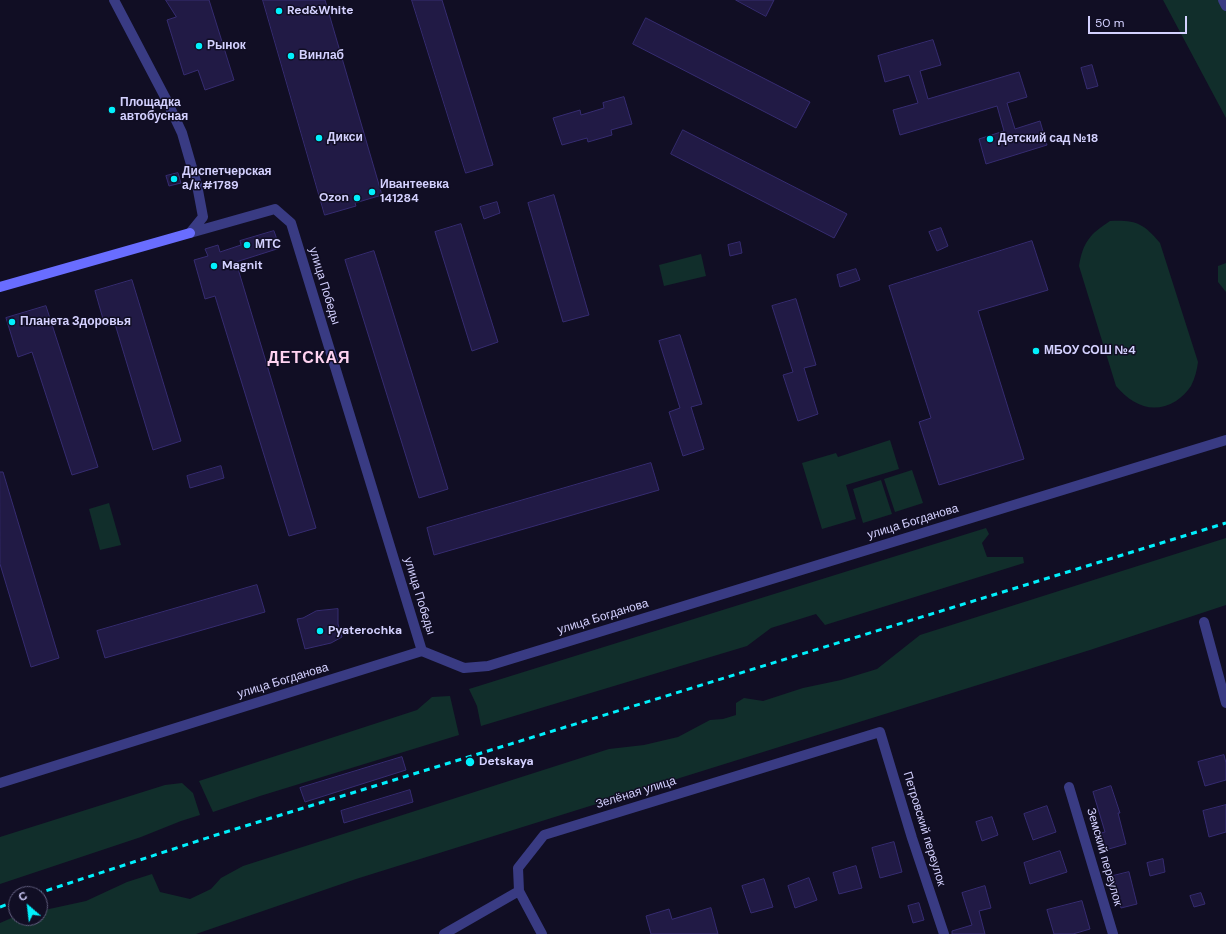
<!DOCTYPE html>
<html>
<head>
<meta charset="utf-8">
<style>
	body { margin:0 }
	#map { position:relative; width:1226px; height:934px; overflow:hidden; background:#110e24; font-family:"DM Sans",sans-serif }
	canvas { display:block }
	.north { position:absolute; left:8px; top:886px; width:40px; height:40px; box-sizing:border-box; background:#110e24; border:1px solid #5f5c7c; border-radius:50%; rotate:332deg; font-size:11px; font-weight:700; line-height:16px; text-align:center; color:#d4d1ff }
	.north::after { content:''; display:block; margin:auto; width:14px; height:18px; background:#01f0fc; clip-path:polygon(50% 0,100% 100%,50% 72%,0 100%) }
	.scale { position:absolute; left:1088px; top:16px; width:99px; height:18px; box-sizing:border-box; border:2px solid #d4d1ff; border-top:0; padding-left:5px; font-size:12px; line-height:14px; white-space:nowrap; color:#d4d1ff; -webkit-text-stroke:3px #110e24; paint-order:stroke }
</style>
</head>
<body>
<div id="map">
<canvas width="1226" height="934"></canvas>
<div class="north">С</div>
<div class="scale">50 m</div>
</div>
<script>
const ctx = document.querySelector('canvas').getContext('2d');
ctx.lineJoin = 'round';
function fillPath(path, color) { ctx.fillStyle = color; ctx.fill(path, 'evenodd'); }
function stroke(path, color, width, dash) { ctx.strokeStyle = color; ctx.lineWidth = width; ctx.lineCap = dash ? 'butt' : 'round'; ctx.setLineDash(dash || []); ctx.stroke(path); }
function drawText(font, color, halo, rows, align = 'center') {
  ctx.font = font + ' "DM Sans",sans-serif'; ctx.lineWidth = 3; ctx.setLineDash([]); ctx.textBaseline = 'middle'; ctx.strokeStyle = halo; ctx.fillStyle = color; for (const [text, x, y, turn = 0] of rows) {
    ctx.save(); ctx.translate(x, y); ctx.rotate((+turn || 0) * Math.PI / 180); ctx.textAlign = isNaN(turn) ? turn : align; if (halo) ctx.strokeText(text, 0, 0); ctx.fillText(text, 0, 0); ctx.restore();
  }
}
fillPath(new Path2D(`
	M 1163,0 L 1226,0 L 1226,118 Z
	M 1110,221 C 1136,220 1143,223 1160,243 L 1198,362 C 1197,370 1195,378 1191,386 C 1187,392 1182,397 1176,401 C 1153,415 1132,405 1116,386 L 1079,266 C 1083,242 1090,234 1110,221 Z
	M 701,254 L 706,276 L 664,286 L 659,265 Z
	M 1226,263 L 1226,292 L 1218,282 L 1218,266 Z
	M 890,440 L 899,469 L 846,485 L 856,519 L 822,529 L 802,463 L 836,453 L 838,457 Z
	M 912,470 L 923,503 L 895,512 L 884,479 Z
	M 881,480 L 892,514 L 863,523 L 853,489 Z
	M 109,503 L 121,545 L 100,550 L 89,509 Z
	M 986,528 L 989,534 L 982,543 L 987,557 L 1023,557 L 1024,563 L 825,625 L 816,614 L 771,628 L 747,646 L 481,726 L 477,706 L 469,689 Z
	M 1226,538 L 1226,605 L 1090,650 L 356,879 L 196,934 L 0,934 L 0,923 L 16,916 L 16,918 L 40,918 L 40,911 L 86,901 L 127,882 L 152,874 L 160,892 L 190,899 L 211,889 L 221,878 L 243,866 L 609,749 L 644,745 L 678,737 L 710,720 L 723,719 L 736,715 L 736,703 L 744,698 L 763,701 L 803,688 L 841,680 L 877,669 L 920,635 Z
	M 450,696 L 459,735 L 260,796 L 213,812 L 199,781 L 417,710 L 432,697 Z
	M 182,783 L 193,793 L 200,815 L 181,821 L 141,837 L 0,884 L 0,837 L 165,785 Z`), '#112e2b');
const building = new Path2D(`
	M 166,0 L 209,0 L 234,80 L 205,90 L 198,70 L 184,75 L 167,20 L 176,17 Z
	M 263,0 L 325,0 L 382,195 L 355,203 L 356,206 L 325,215 Z
	M 412,0 L 442,0 L 493,165 L 466,173 Z
	M 736,0 L 774,0 L 766,16 Z
	M 646,18 L 810,102 L 796,128 L 633,44 Z
	M 933,40 L 941,65 L 920,71 L 928,99 L 1019,72 L 1027,97 L 1007,103 L 1015,129 L 1040,121 L 1047,145 L 986,164 L 979,139 L 1004,131 L 997,106 L 900,135 L 893,110 L 918,103 L 909,75 L 885,82 L 878,56 Z
	M 1092,65 L 1098,86 L 1087,89 L 1081,68 Z
	M 624,97 L 632,124 L 611,130 L 612,135 L 588,142 L 587,138 L 562,145 L 553,118 L 580,110 L 581,115 L 604,108 L 603,103 Z
	M 683,130 L 847,214 L 834,238 L 671,154 Z
	M 178,173 L 181,183 L 169,186 L 166,176 Z
	M 554,195 L 589,315 L 563,322 L 528,203 Z
	M 497,202 L 500,213 L 484,219 L 480,207 Z
	M 461,224 L 498,342 L 472,351 L 435,232 Z
	M 941,228 L 948,246 L 937,251 L 929,232 Z
	M 274,231 L 280,248 L 236,262 L 316,528 L 289,536 L 215,296 L 205,299 L 194,260 L 208,256 L 205,249 L 218,245 L 220,252 L 241,245 L 240,241 Z
	M 1032,241 L 1048,290 L 978,311 L 1024,459 L 939,485 L 919,422 L 931,418 L 889,286 Z
	M 740,242 L 742,253 L 730,256 L 728,245 Z
	M 374,251 L 448,489 L 419,498 L 345,260 Z
	M 856,269 L 860,280 L 840,287 L 837,275 Z
	M 132,280 L 181,441 L 153,450 L 115,324 L 105,326 L 95,291 Z
	M 796,299 L 816,365 L 804,368 L 818,414 L 798,421 L 783,375 L 793,372 L 772,306 Z
	M 46,306 L 98,467 L 72,475 L 32,352 L 18,357 L 6,318 Z
	M 680,335 L 702,404 L 691,407 L 704,449 L 683,456 L 669,412 L 680,408 L 659,341 Z
	M 651,463 L 659,490 L 434,555 L 427,528 Z
	M 221,466 L 224,478 L 190,488 L 187,476 Z
	M 0,472 L 3,472 L 59,658 L 31,667 L 0,564 Z
	M 257,585 L 265,612 L 105,658 L 97,631 Z
	M 338,609 L 338,624 L 342,637 L 331,643 L 305,649 L 297,619 L 303,618 L 316,611 Z
	M 1224,755 L 1226,763 L 1226,780 L 1205,786 L 1198,762 Z
	M 402,757 L 406,770 L 305,802 L 300,788 Z
	M 1111,786 L 1120,813 L 1118,813 L 1126,844 L 1102,851 L 1097,834 L 1105,832 L 1093,792 Z
	M 410,790 L 413,802 L 344,823 L 341,811 Z
	M 1226,805 L 1226,832 L 1209,837 L 1203,811 Z
	M 1047,806 L 1056,832 L 1033,840 L 1024,814 Z
	M 992,817 L 998,835 L 982,841 L 976,822 Z
	M 894,842 L 902,872 L 880,878 L 872,848 Z
	M 1060,851 L 1067,872 L 1030,884 L 1024,863 Z
	M 1163,859 L 1165,872 L 1150,876 L 1147,863 Z
	M 856,866 L 862,888 L 839,894 L 833,873 Z
	M 1129,872 L 1137,904 L 1121,908 L 1113,876 Z
	M 809,878 L 817,900 L 795,908 L 788,886 Z
	M 764,879 L 773,907 L 751,913 L 742,886 Z
	M 985,886 L 991,908 L 979,911 L 985,934 L 952,934 L 952,931 L 972,925 L 962,893 Z
	M 1201,893 L 1205,904 L 1194,907 L 1190,896 Z
	M 1082,901 L 1090,929 L 1073,934 L 1054,934 L 1047,910 Z
	M 919,903 L 924,920 L 913,923 L 908,906 Z
	M 711,908 L 718,934 L 651,934 L 646,916 L 669,909 L 672,919 Z`);
fillPath(building, '#211a45');
stroke(building, '#362c71', 1);
stroke(new Path2D(`
	M 114,0 L 166,99 L 182,133 L 197,185 L 203,217 L 190,233
	M 1223,0 L 1226,6
	M 190,233 L 275,209 L 291,223 L 422,651
	M 1204,622 L 1226,703
	M 0,783 L 422,651 L 464,668 L 488,666 L 1226,440
	M 1069,787 L 1113,934
	M 519,891 L 542,934
	M 444,934 L 519,891 L 518,868 L 544,835 L 880,732 L 912,838 L 944,934`), '#393b83', 10);
stroke(new Path2D(`
	M 0,287 L 190,233`), '#696dff', 10);
stroke(new Path2D(`
	M 36,894 L 216,835 L 1226,523
	M 0,907 L 16,901`), '#01f0fc', 3, [6, 5]);
for (const [x, y, r, color] of [
	[279,11,4,"#01f0fc"],
	[199,46,4,"#01f0fc"],
	[291,56,4,"#01f0fc"],
	[112,110,4,"#01f0fc"],
	[319,138,4,"#01f0fc"],
	[990,139,4,"#01f0fc"],
	[174,179,4,"#01f0fc"],
	[372,192,4,"#01f0fc"],
	[357,198,4,"#01f0fc"],
	[247,245,4,"#01f0fc"],
	[214,266,4,"#01f0fc"],
	[12,322,4,"#01f0fc"],
	[1036,351,4,"#01f0fc"],
	[320,631,4,"#01f0fc"],
	[470,762,5,"#01f0fc"]
]) { const dot = new Path2D(); dot.arc(x, y, r, 0, 2 * Math.PI); ctx.fillStyle = color; ctx.fill(dot); stroke(dot, '#110e24', 1.5); }
drawText('bold 12px', '#d4d1ff', '#110e24', [
	["Red&White",287,11],
	["Рынок",207,46],
	["Винлаб",299,56],
	["Площадка",120,103],
	["автобусная",120,117],
	["Дикси",327,138],
	["Детский сад №18",998,139],
	["Диспетчерская",182,172],
	["а/к #1789",182,186],
	["Ивантеевка",380,185],
	["141284",380,199],
	["Ozon",349,198,"right"],
	["МТС",255,245],
	["Magnit",222,266],
	["Планета Здоровья",20,322],
	["МБОУ СОШ №4",1044,351],
	["Pyaterochka",328,631],
	["Detskaya",479,762]
], 'left');
drawText('12px', '#d4d1ff', '#110e24', [
	["улица Победы",324,286,73],
	["улица Богданова",913,522,-17],
	["улица Победы",419,596,73],
	["улица Богданова",603,617,-17],
	["улица Богданова",283,681,-17],
	["Зелёная улица",636,793,-17],
	["Петровский переулок",924,829,73],
	["Земский переулок",1104,857,74]
]);
ctx.letterSpacing = '1px';
drawText('bold 16px', '#ffd3f1', '#110e24', [
	["ДЕТСКАЯ",309,359]
]);
ctx.letterSpacing = '0px';
</script>
</body>
</html>
